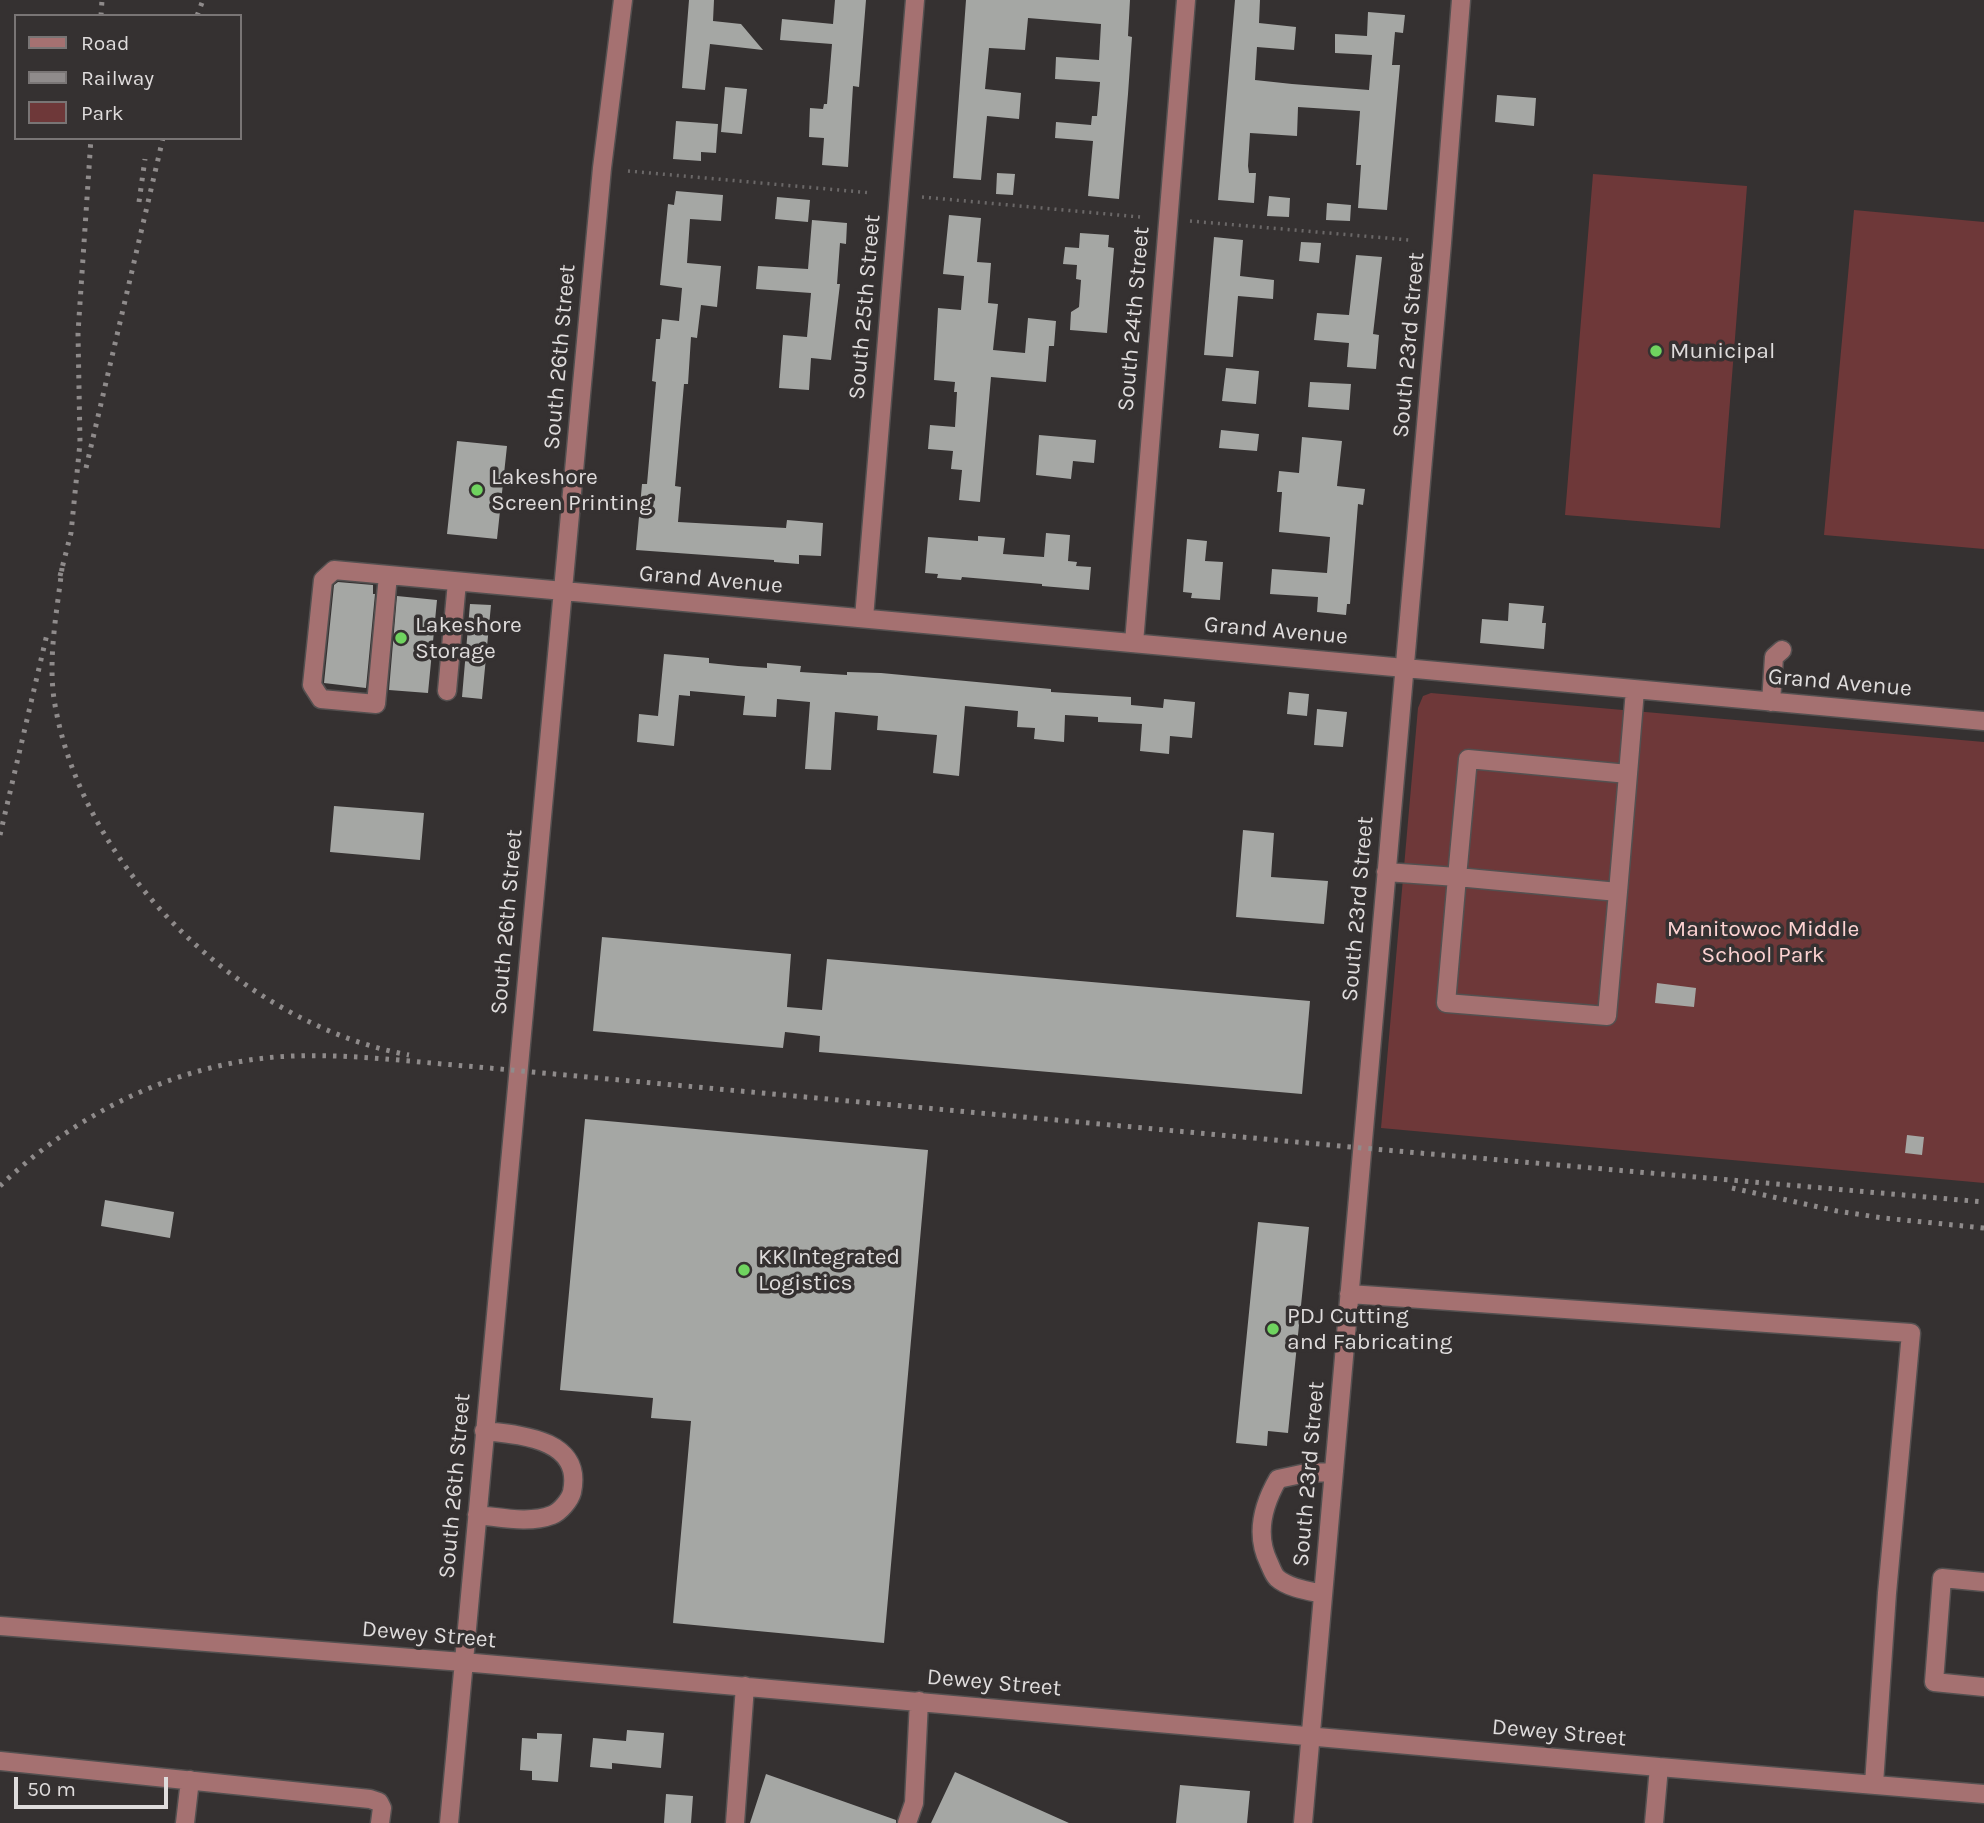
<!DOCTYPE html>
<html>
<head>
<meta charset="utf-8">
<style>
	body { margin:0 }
	#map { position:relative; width:1984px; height:1823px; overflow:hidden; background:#353131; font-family:Karla,sans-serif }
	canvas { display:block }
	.legend { position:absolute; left:14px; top:14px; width:228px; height:126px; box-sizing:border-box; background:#353131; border:2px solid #797575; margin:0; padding:9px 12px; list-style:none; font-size:21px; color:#dfdcdc }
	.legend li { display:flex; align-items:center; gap:14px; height:35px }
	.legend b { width:35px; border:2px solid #797575 }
	.scale { position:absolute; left:14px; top:1777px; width:154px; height:32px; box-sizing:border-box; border:4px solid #dfdcdc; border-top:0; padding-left:9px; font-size:21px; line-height:24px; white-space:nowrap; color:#dfdcdc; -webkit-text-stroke:5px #353131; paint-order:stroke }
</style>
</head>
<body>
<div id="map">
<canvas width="1984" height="1823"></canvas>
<ul class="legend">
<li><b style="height:9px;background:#a57171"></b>Road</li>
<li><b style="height:9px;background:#8f8b8b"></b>Railway</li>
<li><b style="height:19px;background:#6e3839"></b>Park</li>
</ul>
<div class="scale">50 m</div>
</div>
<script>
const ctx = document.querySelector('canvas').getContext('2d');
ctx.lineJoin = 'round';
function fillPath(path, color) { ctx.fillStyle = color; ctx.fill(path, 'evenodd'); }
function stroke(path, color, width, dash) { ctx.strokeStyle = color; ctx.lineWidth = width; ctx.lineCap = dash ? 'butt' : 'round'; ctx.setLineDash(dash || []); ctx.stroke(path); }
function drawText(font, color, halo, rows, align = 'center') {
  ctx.font = font + ' Karla,sans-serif'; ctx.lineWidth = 7; ctx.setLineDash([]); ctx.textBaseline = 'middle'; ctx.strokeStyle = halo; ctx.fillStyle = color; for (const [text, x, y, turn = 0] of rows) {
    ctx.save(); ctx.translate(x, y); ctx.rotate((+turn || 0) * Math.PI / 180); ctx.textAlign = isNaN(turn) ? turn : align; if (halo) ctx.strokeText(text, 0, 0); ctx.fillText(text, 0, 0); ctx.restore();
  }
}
fillPath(new Path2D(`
	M 1593,174 L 1747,186 L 1720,528 L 1565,515 Z
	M 1854,210 L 1984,222 L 1984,549 L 1824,535 Z
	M 1431,693 L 1984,742 L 1984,1183 L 1381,1128 L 1418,708 L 1423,696 Z`), '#6e3839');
fillPath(new Path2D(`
	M 689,0 L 714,0 L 713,21 L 741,24 L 763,50 L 710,44 L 705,90 L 682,88 Z
	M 835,0 L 866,0 L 859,87 L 853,86 L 848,167 L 822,165 L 824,138 L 809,137 L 810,108 L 823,109 L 824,104 L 827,104 L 832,44 L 780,40 L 782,19 L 833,24 Z
	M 966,0 L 1130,0 L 1128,36 L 1132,37 L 1128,94 L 1119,199 L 1088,196 L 1093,141 L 1055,138 L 1056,122 L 1091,125 L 1092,116 L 1097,116 L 1100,82 L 1055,79 L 1056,57 L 1099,60 L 1101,24 L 1028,18 L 1025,50 L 989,48 L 985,89 L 1021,93 L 1019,119 L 987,116 L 981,180 L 953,178 Z
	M 1235,0 L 1260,0 L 1259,23 L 1296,27 L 1294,50 L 1257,47 L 1255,80 L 1292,84 L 1369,90 L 1372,55 L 1335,53 L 1335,34 L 1367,36 L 1368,12 L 1405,15 L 1403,33 L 1395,32 L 1392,65 L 1400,65 L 1387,210 L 1358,208 L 1361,165 L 1356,165 L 1360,111 L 1298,107 L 1297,136 L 1250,133 L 1248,166 L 1249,173 L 1256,173 L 1254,203 L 1218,200 Z
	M 725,87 L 747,89 L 742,134 L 721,132 Z
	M 1497,95 L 1536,98 L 1534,126 L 1495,122 Z
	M 676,121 L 718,124 L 716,153 L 701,152 L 701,161 L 673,159 Z
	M 997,173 L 1015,174 L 1013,195 L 996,194 Z
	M 676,191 L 723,195 L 721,221 L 690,219 L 687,263 L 721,266 L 717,307 L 701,305 L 697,338 L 691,337 L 688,384 L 684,384 L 675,486 L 681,487 L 678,522 L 786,528 L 787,520 L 823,523 L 821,556 L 799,555 L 799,564 L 774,562 L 774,560 L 636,550 L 642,484 L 647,484 L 656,382 L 652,381 L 656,339 L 660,339 L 662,319 L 679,321 L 682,288 L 660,285 L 668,204 L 674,205 Z
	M 1269,196 L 1290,198 L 1289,217 L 1267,216 Z
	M 777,197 L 810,200 L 808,222 L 775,219 Z
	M 1327,203 L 1351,205 L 1350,221 L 1326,220 Z
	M 949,215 L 981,218 L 977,262 L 991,263 L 988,303 L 998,304 L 993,350 L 1025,353 L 1028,318 L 1056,321 L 1054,346 L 1049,346 L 1046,382 L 991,377 L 980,502 L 959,500 L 962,470 L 951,469 L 953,451 L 928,449 L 930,425 L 955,427 L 957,392 L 954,392 L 955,382 L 934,380 L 938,308 L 961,310 L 964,276 L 943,274 Z
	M 812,220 L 847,223 L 846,244 L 840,243 L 837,284 L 840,284 L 831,360 L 811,358 L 809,390 L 779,388 L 783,335 L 807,337 L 811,293 L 756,289 L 758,266 L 808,269 Z
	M 1080,233 L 1109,235 L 1108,247 L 1114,248 L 1107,333 L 1070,330 L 1071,312 L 1079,307 L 1081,280 L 1076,279 L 1077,265 L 1063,264 L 1065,247 L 1079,248 Z
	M 1214,237 L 1243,240 L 1240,276 L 1274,280 L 1273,299 L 1238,296 L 1233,357 L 1204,355 Z
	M 1301,242 L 1321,243 L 1319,263 L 1299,261 Z
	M 1356,255 L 1382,257 L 1373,334 L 1379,335 L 1376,369 L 1347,367 L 1349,343 L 1314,340 L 1317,313 L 1349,315 Z
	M 1226,368 L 1259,371 L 1256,404 L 1222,401 Z
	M 1310,382 L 1351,384 L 1349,410 L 1308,407 Z
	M 1221,430 L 1259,434 L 1257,451 L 1219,448 Z
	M 1039,435 L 1096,440 L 1094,463 L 1073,461 L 1071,479 L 1036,475 Z
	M 1302,437 L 1342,441 L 1337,486 L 1365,489 L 1363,505 L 1358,504 L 1350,604 L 1347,604 L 1346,615 L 1317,612 L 1318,597 L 1270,594 L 1272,569 L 1327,573 L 1330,537 L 1279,532 L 1282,492 L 1277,492 L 1279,471 L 1299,473 Z
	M 457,441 L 507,446 L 497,539 L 447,534 Z
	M 1046,533 L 1070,535 L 1068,561 L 1077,562 L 1076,566 L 1091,567 L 1089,590 L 1042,586 L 1042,584 L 962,577 L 961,580 L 937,578 L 938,574 L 925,573 L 928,537 L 978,541 L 978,536 L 1005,538 L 1003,554 L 1044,557 Z
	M 1187,539 L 1207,541 L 1205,561 L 1223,562 L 1220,600 L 1191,598 L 1192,593 L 1183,592 Z
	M 338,582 L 373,585 L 373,594 L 375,594 L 366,688 L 324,683 L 334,585 Z
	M 397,596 L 437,600 L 428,693 L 389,690 Z
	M 1509,603 L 1544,606 L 1542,623 L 1546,623 L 1544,649 L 1480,643 L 1482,619 L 1508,621 Z
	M 470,604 L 491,605 L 482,699 L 462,697 Z
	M 664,654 L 709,658 L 709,663 L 738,666 L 767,668 L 767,663 L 801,666 L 800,672 L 847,675 L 847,672 L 881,673 L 1051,689 L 1051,692 L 1131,697 L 1131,705 L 1163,708 L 1164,699 L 1195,702 L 1192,738 L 1170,736 L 1169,754 L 1140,751 L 1142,724 L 1098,722 L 1098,717 L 1065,715 L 1064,742 L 1034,739 L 1035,728 L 1017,727 L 1018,711 L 965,706 L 959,776 L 933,773 L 937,735 L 877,730 L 878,716 L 835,712 L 831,770 L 805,769 L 810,702 L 777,699 L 776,717 L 743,715 L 745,696 L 690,691 L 690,696 L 679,695 L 674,746 L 637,742 L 639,714 L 658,716 Z
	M 1289,692 L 1309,694 L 1307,716 L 1287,714 Z
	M 1317,709 L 1347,712 L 1343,747 L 1314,745 Z
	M 334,806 L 424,813 L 420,860 L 330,852 Z
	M 1243,830 L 1274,833 L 1271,877 L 1328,881 L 1324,924 L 1236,917 Z
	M 602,937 L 791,954 L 787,1007 L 822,1010 L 827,959 L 1310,1001 L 1302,1094 L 819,1052 L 820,1036 L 785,1032 L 783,1048 L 593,1031 Z
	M 1657,983 L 1696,988 L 1694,1007 L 1655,1003 Z
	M 585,1119 L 928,1150 L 884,1643 L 673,1623 L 691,1421 L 651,1418 L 653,1398 L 560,1390 Z
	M 1907,1135 L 1924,1137 L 1922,1155 L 1905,1153 Z
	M 105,1200 L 174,1212 L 170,1238 L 101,1226 Z
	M 1258,1222 L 1309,1227 L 1288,1433 L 1268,1431 L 1267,1446 L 1236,1443 Z
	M 627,1730 L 664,1733 L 661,1768 L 612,1763 L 612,1769 L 590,1767 L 593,1738 L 626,1741 Z
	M 537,1733 L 562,1734 L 558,1782 L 532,1780 L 532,1771 L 520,1770 L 522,1738 L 537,1739 Z
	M 955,1772 L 1069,1823 L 931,1823 Z
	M 766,1774 L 896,1820 L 896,1823 L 750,1823 Z
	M 1180,1785 L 1250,1791 L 1247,1823 L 1176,1823 Z
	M 666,1794 L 693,1796 L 691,1823 L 664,1823 Z`), '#a5a7a4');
const minor = new Path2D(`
	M 388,575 L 376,704 L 321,699 L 312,685 L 323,580 L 334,570 L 1984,721
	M 864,618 L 915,0
	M 1134,643 L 1186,0
	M 447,691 L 457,582
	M 1771,702 L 1774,657 L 1782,650
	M 1386,872 L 1457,877 L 1446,1003 L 1607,1016 L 1618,892 L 1457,877 L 1468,759 L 1628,774 L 1635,690
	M 1618,892 L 1628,774
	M 1349,1294 L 1911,1333 L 1887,1593 L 1874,1784
	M 477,1515 C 500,1517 529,1524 552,1515 C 560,1512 570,1500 572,1492 C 583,1439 521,1435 484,1431
	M 1984,1582 L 1942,1578 L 1934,1682 L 1984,1687
	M 1323,1594 C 1309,1591 1288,1588 1277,1578 C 1273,1574 1271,1567 1269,1563 C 1255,1535 1263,1505 1278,1479 L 1306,1473 L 1334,1472
	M 0,1626 L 463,1662 L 1659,1767 L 1984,1794
	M 0,1761 L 370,1799 L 379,1802 L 382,1808 L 380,1823
	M 185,1823 L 190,1780
	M 449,1823 L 602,168 L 623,0
	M 735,1823 L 745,1686
	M 907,1823 L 914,1803 L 919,1701
	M 1303,1823 L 1442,243 L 1461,0
	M 1654,1823 L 1659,1767`);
stroke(minor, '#545050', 21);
stroke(new Path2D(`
	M 628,171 L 872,193
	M 922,197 L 1140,217
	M 1190,221 L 1409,240`), '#6b6868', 3.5, [2, 5]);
stroke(minor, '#a57171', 18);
stroke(new Path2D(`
	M 101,16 L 102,0
	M 197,16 L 203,0
	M 139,202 L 145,159
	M 86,468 L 163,138
	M 62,568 C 57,612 47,661 55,705 C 84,871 244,1025 409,1055
	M 60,576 L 71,533 L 80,443 L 78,333 L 91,138
	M 0,835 L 47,634
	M 0,1186 C 74,1115 172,1066 275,1057 C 342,1052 411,1062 478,1067 L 1362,1148 L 1984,1202
	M 1732,1188 L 1837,1211 L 1883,1218 L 1984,1228`), '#8f8b8b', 5, [3.5, 7]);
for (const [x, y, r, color] of [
	[1656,351,7,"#6fd35f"],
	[477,490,7,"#6fd35f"],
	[401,638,7,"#6fd35f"],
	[744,1270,7,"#6fd35f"],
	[1273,1329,7,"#6fd35f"]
]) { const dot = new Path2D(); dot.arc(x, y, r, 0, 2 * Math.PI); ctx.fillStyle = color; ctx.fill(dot); stroke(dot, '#353131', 2.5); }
drawText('23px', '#dfdcdc', '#353131', [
	["South 25th Street",865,307,-85],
	["South 24th Street",1134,319,-85],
	["South 23rd Street",1409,345,-85],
	["South 26th Street",560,357,-85],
	["Grand Avenue",711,580,5],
	["Grand Avenue",1276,631,5],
	["Grand Avenue",1840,683,5],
	["South 23rd Street",1358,909,-85],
	["South 26th Street",507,922,-85],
	["South 23rd Street",1309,1474,-85],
	["South 26th Street",455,1486,-85],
	["Dewey Street",429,1635,5],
	["Dewey Street",994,1683,5],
	["Dewey Street",1559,1733,5]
]);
drawText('23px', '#dfdcdc', '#353131', [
	["Municipal",1670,351],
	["Lakeshore",491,477],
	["Screen Printing",491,503],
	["Lakeshore",415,625],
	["Storage",415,651],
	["KK Integrated",758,1257],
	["Logistics",758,1283],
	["PDJ Cutting",1287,1316],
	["and Fabricating",1287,1342]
], 'left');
drawText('23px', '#fdd3d2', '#353131', [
	["Manitowoc Middle",1763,929],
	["School Park",1763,955]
]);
</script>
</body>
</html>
